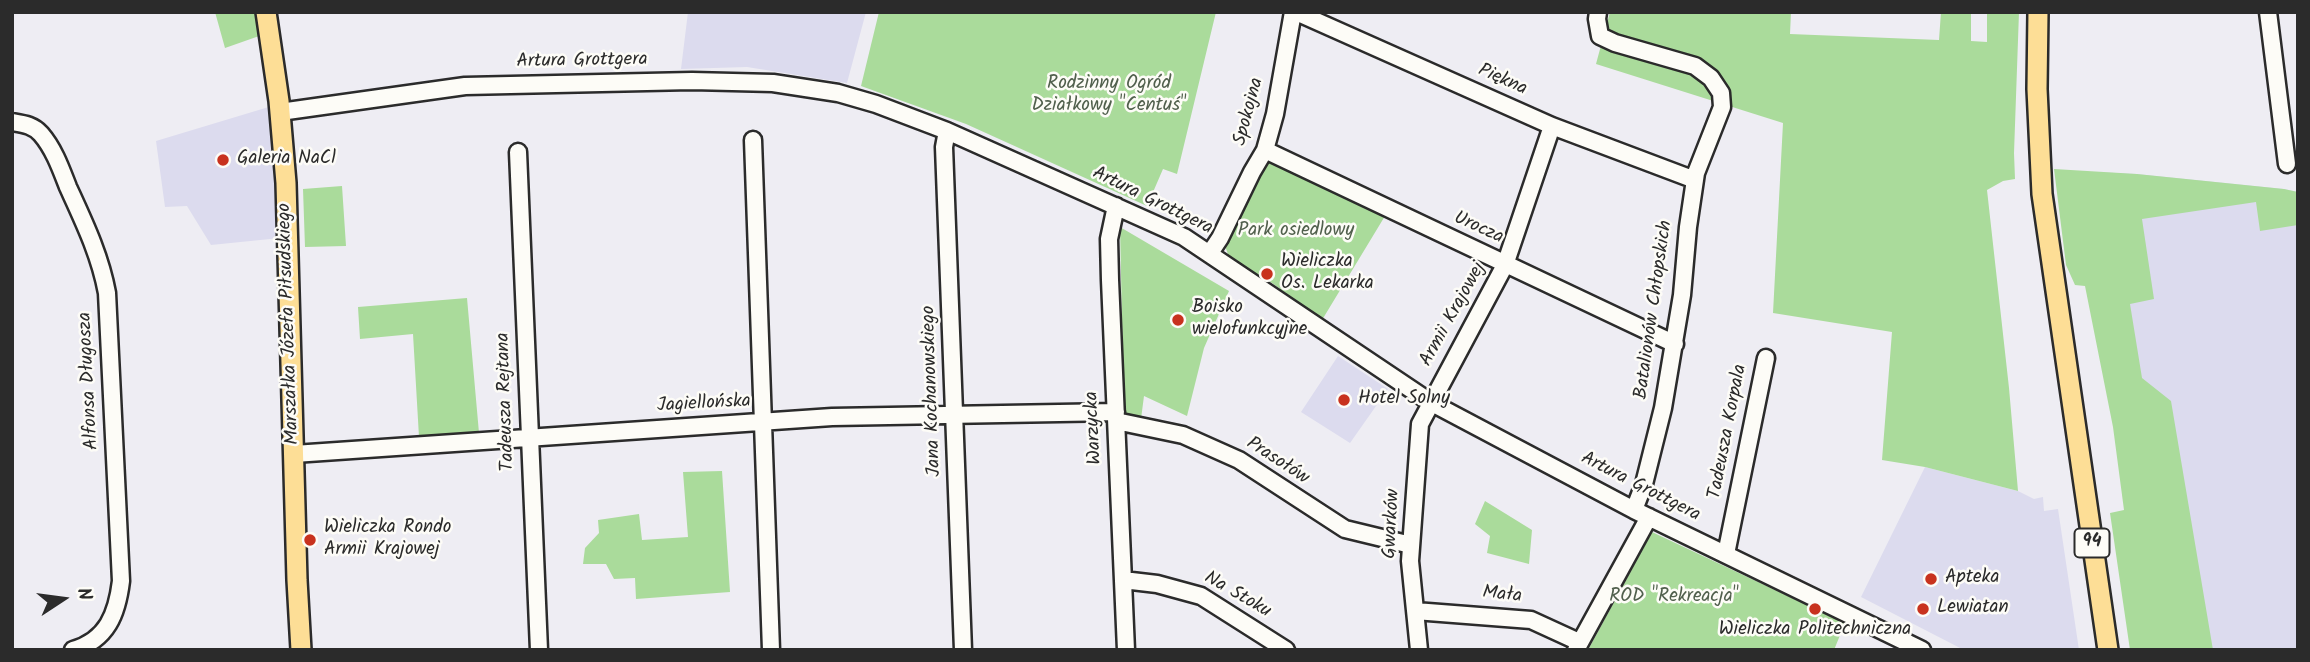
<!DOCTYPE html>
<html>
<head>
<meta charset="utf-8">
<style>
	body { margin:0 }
	#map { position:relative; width:2310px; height:662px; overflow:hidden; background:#eeedf3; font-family:Kalam,sans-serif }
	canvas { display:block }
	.frame { position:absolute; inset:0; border:14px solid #2b2b2b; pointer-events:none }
	.north { position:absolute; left:28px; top:564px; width:70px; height:70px; -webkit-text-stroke:5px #fdfcf7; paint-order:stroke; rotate:77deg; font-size:19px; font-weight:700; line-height:28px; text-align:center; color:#2b2b2b }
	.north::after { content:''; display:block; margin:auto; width:24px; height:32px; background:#2b2b2b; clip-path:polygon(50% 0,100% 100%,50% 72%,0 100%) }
</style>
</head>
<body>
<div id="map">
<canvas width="2310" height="662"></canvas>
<div class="frame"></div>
<div class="north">N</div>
</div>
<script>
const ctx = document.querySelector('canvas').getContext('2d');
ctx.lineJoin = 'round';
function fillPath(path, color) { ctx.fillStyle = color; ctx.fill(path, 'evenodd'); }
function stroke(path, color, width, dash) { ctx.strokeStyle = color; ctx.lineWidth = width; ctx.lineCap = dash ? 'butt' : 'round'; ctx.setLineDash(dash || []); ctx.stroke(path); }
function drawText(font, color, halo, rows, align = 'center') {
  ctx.font = font + ' Kalam,sans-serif'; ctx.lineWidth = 5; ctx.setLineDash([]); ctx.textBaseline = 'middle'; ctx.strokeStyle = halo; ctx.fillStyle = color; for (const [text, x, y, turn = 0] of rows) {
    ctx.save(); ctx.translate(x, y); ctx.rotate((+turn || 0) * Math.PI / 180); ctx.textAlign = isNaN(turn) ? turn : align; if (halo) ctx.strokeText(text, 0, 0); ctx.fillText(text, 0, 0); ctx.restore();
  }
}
fillPath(new Path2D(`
	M 688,12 L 866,12 L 847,83 L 747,67 L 681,69 Z
	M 272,106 L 280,238 L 211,245 L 187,206 L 165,207 L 156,141 Z
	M 2097,172 L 2137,174 L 2284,189 L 2298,192 L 2298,650 L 2208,650 L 2134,410 Z
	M 1338,356 L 1388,389 L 1350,443 L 1301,412 Z
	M 1925,467 L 2018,491 L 2034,499 L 2043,497 L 2044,511 L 2058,509 L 2079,650 L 1964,650 L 1861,597 Z`), '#dcdbee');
fillPath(new Path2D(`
	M 215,12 L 258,12 L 262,35 L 225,48 Z
	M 879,12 L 1216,12 L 1177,174 L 1163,169 L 1147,206 L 966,124 L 861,86 Z
	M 1610,12 L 1791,12 L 1790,34 L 1939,40 L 1941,12 L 1971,12 L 1971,41 L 1987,42 L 1987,12 L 2019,12 L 2014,153 L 2015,179 L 2003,181 L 1987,190 L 2009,388 L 2018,491 L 1925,467 L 1882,460 L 1892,332 L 1773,313 L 1783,123 L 1596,64 Z
	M 1270,161 L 1306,174 L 1385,216 L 1322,320 L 1272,283 L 1230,260 L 1224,243 L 1259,169 Z
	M 2054,169 L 2137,174 L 2284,189 L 2298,192 L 2298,225 L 2260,231 L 2256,202 L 2142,219 L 2154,299 L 2130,304 L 2142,378 L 2171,401 L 2213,650 L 2130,650 L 2110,513 L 2124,510 L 2113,427 L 2085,286 L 2075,285 L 2066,265 Z
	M 342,186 L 346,246 L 305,247 L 303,189 Z
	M 1120,227 L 1229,291 L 1204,348 L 1187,416 L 1144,396 L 1141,419 L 1124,413 Z
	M 467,298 L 479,433 L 419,437 L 413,334 L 360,339 L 358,307 Z
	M 722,471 L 730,592 L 636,599 L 635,578 L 614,579 L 606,564 L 583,564 L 585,548 L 599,533 L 598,520 L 639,514 L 642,540 L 688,537 L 683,472 Z
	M 1485,501 L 1532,530 L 1529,564 L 1487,553 L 1490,536 L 1475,524 Z
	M 1652,532 L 1845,623 L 1834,650 L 1588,650 Z`), '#aadb9b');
const minor = new Path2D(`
	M 1296,12 L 1552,126 L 1695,180
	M 1598,12 L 1597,19 L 1600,36 L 1615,43 L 1695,66 L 1711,78 L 1721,93 L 1722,107 L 1696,173 L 1688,227 L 1682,295 L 1663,408 L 1644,484 L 1634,510
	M 2268,12 L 2287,164
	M 280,112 L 465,86 L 692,81 L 773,83 L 838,93 L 876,104 L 947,131 L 1184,237 L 1430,402 L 1634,510 L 1922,650
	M 12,122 C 24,124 33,125 41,134 C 54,149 61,169 68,187 C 84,222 100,255 107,293 L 121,581 C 117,614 107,640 73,650
	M 947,131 L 944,147 L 963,650
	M 753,140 L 771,650
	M 1265,150 L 1675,344
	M 518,152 L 539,650
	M 1116,206 L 1109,239 L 1110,280 L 1126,650
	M 1210,253 L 1220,238 L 1252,172 L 1265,150 L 1275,114 L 1293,12
	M 1116,421 L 1183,435 L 1239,460 L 1345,529 L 1411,545
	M 294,454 L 832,417 L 1116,412
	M 1726,554 L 1766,358
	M 1123,580 L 1157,584 L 1201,596 L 1286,650
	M 1415,611 L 1531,620 L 1579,642
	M 1419,650 L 1410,561 L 1420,424 L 1505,265 L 1552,126
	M 1576,650 L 1649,517`);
const major = new Path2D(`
	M 266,12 L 279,101 L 286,183 L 297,580 L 301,650
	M 2038,12 L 2037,89 L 2042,194 L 2108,650`);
stroke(minor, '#2b2b2b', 21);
stroke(major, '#2b2b2b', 24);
stroke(minor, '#fdfcf7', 16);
stroke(major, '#fdde96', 19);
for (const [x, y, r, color] of [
	[223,160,7,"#c8321e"],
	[1267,274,7,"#c8321e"],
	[1178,320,7,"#c8321e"],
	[1344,400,7,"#c8321e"],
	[310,540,7,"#c8321e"],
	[1931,579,7,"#c8321e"],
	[1815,609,7,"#c8321e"],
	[1923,609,7,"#c8321e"]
]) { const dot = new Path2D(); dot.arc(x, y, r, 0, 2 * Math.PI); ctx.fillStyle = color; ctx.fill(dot); stroke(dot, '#fdfcf7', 2.5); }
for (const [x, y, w] of [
	[2092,543,35]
]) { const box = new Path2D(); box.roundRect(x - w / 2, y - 14.5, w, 29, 5); ctx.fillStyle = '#fdfcf7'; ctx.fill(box); stroke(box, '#2b2b2b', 2); }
drawText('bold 18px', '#2b2b2b', null, [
	["94",2092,543]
]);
drawText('19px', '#2b2b2b', '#fdfcf7', [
	["Artura Grottgera",582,62,-1],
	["Piękna",1502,81,24],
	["Spokojna",1250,112,-75],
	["Artura Grottgera",1152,202,26],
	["Urocza",1478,229,25],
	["Batalionów Chłopskich",1655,310,-82],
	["Armii Krajowej",1454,315,-61],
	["Marszałka Józefa Piłsudskiego",290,324,-92],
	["Alfonsa Długosza",90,381,-93],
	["Jana Kochanowskiego",933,391,-92],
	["Tadeusza Rejtana",507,402,-92],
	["Jagiellońska",704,405,-3],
	["Warzycka",1095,428,-93],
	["Tadeusza Korpala",1729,432,-79],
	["Prasołów",1277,462,33],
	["Artura Grottgera",1640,488,27],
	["Gwarków",1393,524,-87],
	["Na Stoku",1237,596,30],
	["Mała",1502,596,6]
]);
drawText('19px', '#51604d', '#fdfcf7', [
	["Rodzinny Ogród",1109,85],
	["Działkowy \"Centuś\"",1109,107],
	["Park osiedlowy",1296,232],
	["ROD \"Rekreacja\"",1674,598]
]);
drawText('19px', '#2b2b2b', '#fdfcf7', [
	["Galeria NaCl",237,160],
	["Wieliczka",1281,263],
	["Os. Lekarka",1281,285],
	["Boisko",1192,309],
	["wielofunkcyjne",1192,331],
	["Hotel Solny",1358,400],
	["Wieliczka Rondo",324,529],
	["Armii Krajowej",324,551],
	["Apteka",1945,579],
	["Lewiatan",1937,609],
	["Wieliczka Politechniczna",1815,631,"center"]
], 'left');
</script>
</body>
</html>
